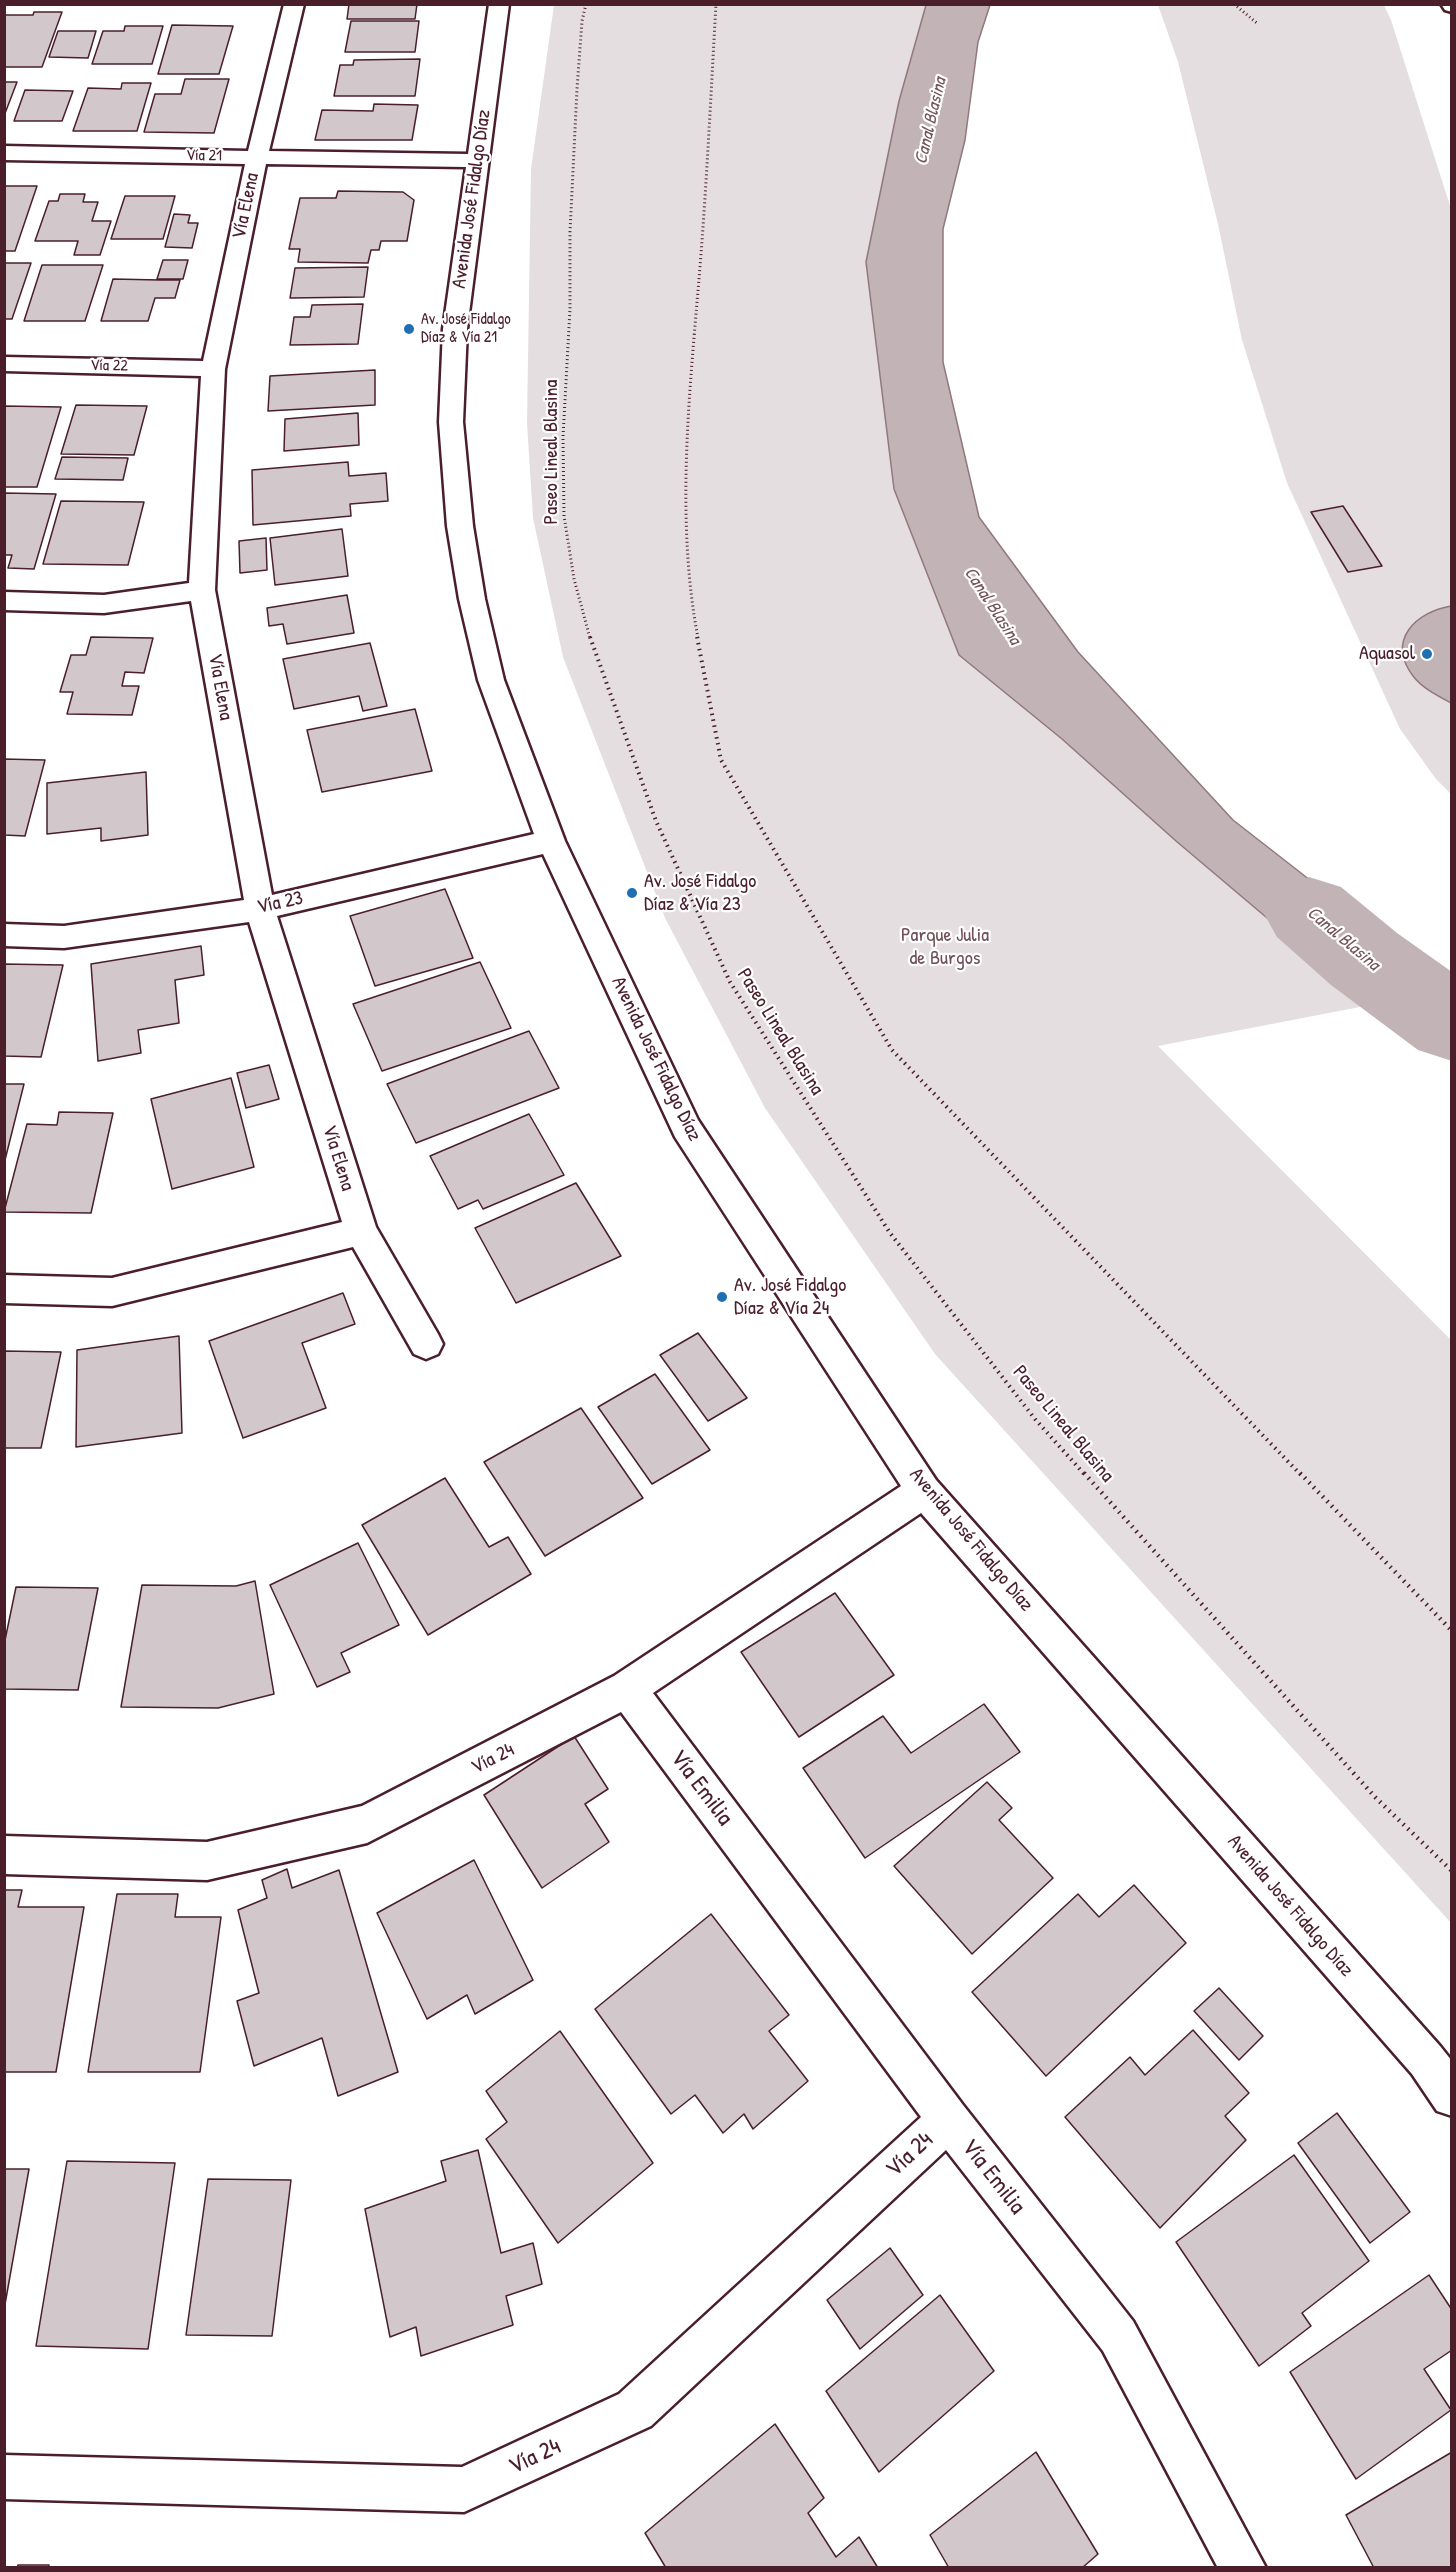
<!DOCTYPE html>
<html>
<head>
<meta charset="utf-8">
<style>
	body { margin:0 }
	#map { position:relative; width:1456px; height:2572px; overflow:hidden; background:#fff; font-family:"Patrick Hand",sans-serif }
	canvas { display:block }
	.frame { position:absolute; inset:0; border:6px solid #4a1f2b; pointer-events:none }
</style>
</head>
<body>
<div id="map">
<canvas width="1456" height="2572"></canvas>
<div class="frame"></div>
</div>
<script>
const ctx = document.querySelector('canvas').getContext('2d');
ctx.lineJoin = 'round';
function fillPath(path, color) { ctx.fillStyle = color; ctx.fill(path, 'evenodd'); }
function stroke(path, color, width, dash) { ctx.strokeStyle = color; ctx.lineWidth = width; ctx.lineCap = dash ? 'butt' : 'round'; ctx.setLineDash(dash || []); ctx.stroke(path); }
function drawText(font, color, halo, rows, align = 'center') {
  ctx.font = font + ' "Patrick Hand",sans-serif'; ctx.lineWidth = 4.5; ctx.setLineDash([]); ctx.textBaseline = 'middle'; ctx.strokeStyle = halo; ctx.fillStyle = color; for (const [text, x, y, turn = 0] of rows) {
    ctx.save(); ctx.translate(x, y); ctx.rotate((+turn || 0) * Math.PI / 180); ctx.textAlign = isNaN(turn) ? turn : align; if (halo) ctx.strokeText(text, 0, 0); ctx.fillText(text, 0, 0); ctx.restore();
  }
}
fillPath(new Path2D(`
	M 554,5 L 926,5 L 899,101 L 866,262 L 1062,739 L 1176,841 L 1370,1005 L 1158,1046 L 1451,1340 L 1451,1923 L 935,1354 L 765,1108 L 665,918 L 563,657 L 533,518 L 527,423 L 531,169 Z
	M 1158,5 L 1384,5 L 1391,20 L 1451,209 L 1451,794 L 1436,779 L 1400,729 L 1287,483 L 1242,340 L 1218,224 L 1178,62 Z`), '#e5dee0');
const water = new Path2D(`
	M 926,5 L 990,5 L 978,42 L 965,140 L 943,229 L 943,362 L 979,517 L 1078,652 L 1233,820 L 1451,990 L 1451,1000 L 1370,1005 L 1176,841 L 1062,739 L 959,655 L 894,489 L 866,262 L 899,101 Z
	M 1451,606 L 1452,606 L 1451,703 C 1438,696 1422,688 1413,676 C 1386,640 1416,612 1451,606 Z`);
fillPath(water, '#c1b3b6');
stroke(water, '#91787e', 1.5);
fillPath(new Path2D(`
	M 1309,877 L 1341,887 L 1397,933 L 1452,972 L 1452,1061 L 1418,1050 L 1331,985 L 1277,937 L 1263,912 L 1277,887 Z`), '#c1b3b6');
const building = new Path2D(`
	M 349,4 L 417,4 L 415,19 L 347,19 Z
	M 34,12 L 62,12 L 42,67 L 4,67 L 4,15 L 33,15 Z
	M 351,21 L 419,21 L 415,52 L 345,52 Z
	M 172,25 L 233,26 L 219,74 L 158,74 Z
	M 125,26 L 163,26 L 152,64 L 92,64 L 103,31 L 124,31 Z
	M 58,31 L 96,31 L 88,58 L 49,57 Z
	M 420,59 L 415,96 L 334,96 L 340,65 L 353,65 L 354,60 Z
	M 185,79 L 229,79 L 214,133 L 144,132 L 155,94 L 181,94 Z
	M 4,82 L 17,82 L 4,116 Z
	M 122,83 L 151,83 L 137,131 L 73,131 L 88,88 L 121,89 Z
	M 25,90 L 73,91 L 62,121 L 14,121 Z
	M 374,104 L 418,105 L 412,140 L 315,140 L 322,110 L 373,111 Z
	M 4,186 L 37,186 L 15,251 L 4,251 Z
	M 338,191 L 403,192 L 414,200 L 407,241 L 381,241 L 379,250 L 371,250 L 368,263 L 298,262 L 300,249 L 289,249 L 300,198 L 336,198 Z
	M 60,194 L 85,194 L 83,202 L 98,202 L 92,221 L 111,221 L 100,255 L 74,255 L 78,241 L 35,241 L 49,201 L 58,201 Z
	M 125,196 L 175,196 L 163,239 L 111,239 Z
	M 174,214 L 190,215 L 188,223 L 198,223 L 192,248 L 165,247 Z
	M 163,260 L 188,260 L 183,279 L 157,279 Z
	M 4,263 L 31,263 L 12,319 L 4,319 Z
	M 42,265 L 103,265 L 85,321 L 24,321 Z
	M 368,267 L 364,297 L 290,298 L 295,268 Z
	M 113,279 L 160,280 L 180,280 L 175,298 L 155,298 L 148,321 L 101,321 Z
	M 363,304 L 358,344 L 290,345 L 294,317 L 310,317 L 312,305 Z
	M 375,370 L 375,405 L 268,411 L 270,376 Z
	M 76,405 L 147,406 L 134,455 L 61,454 Z
	M 4,406 L 61,407 L 37,487 L 4,487 Z
	M 358,413 L 359,445 L 284,451 L 285,419 Z
	M 62,457 L 128,458 L 123,480 L 55,479 Z
	M 348,462 L 349,476 L 386,473 L 388,501 L 350,504 L 351,516 L 253,525 L 252,470 Z
	M 4,493 L 56,494 L 34,569 L 8,568 L 12,555 L 4,555 Z
	M 61,501 L 144,502 L 128,565 L 43,564 Z
	M 1343,506 L 1382,566 L 1348,572 L 1311,512 Z
	M 342,529 L 348,576 L 275,585 L 270,538 Z
	M 266,538 L 267,570 L 240,573 L 239,541 Z
	M 347,595 L 354,633 L 287,644 L 283,624 L 269,626 L 267,608 Z
	M 91,637 L 153,638 L 144,673 L 125,672 L 122,686 L 139,686 L 132,715 L 67,714 L 73,692 L 60,692 L 71,655 L 86,655 Z
	M 370,643 L 387,706 L 363,711 L 359,696 L 294,709 L 283,659 Z
	M 415,709 L 432,771 L 322,792 L 307,730 Z
	M 4,759 L 45,760 L 25,836 L 4,835 Z
	M 146,772 L 148,835 L 101,841 L 101,828 L 47,834 L 47,783 Z
	M 445,889 L 473,958 L 375,986 L 350,916 Z
	M 201,946 L 204,975 L 175,980 L 179,1023 L 138,1030 L 141,1053 L 98,1061 L 91,964 Z
	M 480,962 L 511,1028 L 382,1071 L 353,1004 Z
	M 4,964 L 63,965 L 41,1057 L 4,1056 Z
	M 529,1031 L 559,1088 L 416,1143 L 387,1084 Z
	M 269,1065 L 279,1099 L 246,1108 L 237,1073 Z
	M 231,1078 L 254,1167 L 172,1189 L 151,1099 Z
	M 4,1084 L 24,1084 L 4,1164 Z
	M 59,1112 L 113,1113 L 91,1213 L 4,1212 L 27,1124 L 57,1125 Z
	M 529,1114 L 564,1175 L 483,1209 L 478,1200 L 458,1209 L 430,1156 Z
	M 576,1183 L 621,1256 L 516,1303 L 475,1228 Z
	M 343,1293 L 355,1324 L 302,1343 L 326,1408 L 243,1438 L 209,1341 Z
	M 698,1333 L 747,1398 L 708,1421 L 660,1355 Z
	M 179,1336 L 182,1433 L 76,1447 L 77,1350 Z
	M 4,1351 L 61,1352 L 41,1448 L 4,1448 Z
	M 655,1374 L 710,1450 L 652,1484 L 598,1407 Z
	M 581,1408 L 643,1498 L 545,1556 L 484,1462 Z
	M 445,1478 L 489,1547 L 508,1537 L 531,1574 L 428,1635 L 362,1525 Z
	M 358,1543 L 399,1625 L 341,1653 L 350,1672 L 317,1687 L 270,1585 Z
	M 255,1581 L 274,1694 L 218,1708 L 121,1707 L 142,1585 L 236,1586 Z
	M 16,1587 L 98,1588 L 78,1690 L 4,1689 L 4,1645 Z
	M 835,1593 L 894,1675 L 799,1737 L 741,1652 Z
	M 984,1704 L 1020,1752 L 865,1858 L 803,1768 L 883,1716 L 911,1753 Z
	M 574,1736 L 608,1789 L 585,1804 L 609,1842 L 542,1888 L 484,1795 Z
	M 987,1782 L 1012,1808 L 999,1820 L 1053,1878 L 972,1954 L 894,1866 Z
	M 474,1860 L 533,1980 L 475,2014 L 467,1995 L 427,2019 L 377,1913 Z
	M 287,1869 L 292,1888 L 339,1870 L 398,2072 L 338,2096 L 322,2038 L 254,2066 L 237,2001 L 259,1993 L 238,1910 L 267,1898 L 262,1880 Z
	M 1134,1885 L 1186,1943 L 1046,2076 L 972,1992 L 1078,1894 L 1099,1917 Z
	M 4,1890 L 22,1890 L 18,1907 L 84,1907 L 56,2072 L 4,2072 Z
	M 117,1894 L 178,1894 L 175,1917 L 221,1917 L 200,2072 L 88,2072 Z
	M 711,1914 L 789,2015 L 769,2031 L 808,2081 L 753,2129 L 744,2114 L 723,2133 L 695,2095 L 671,2114 L 595,2009 Z
	M 1219,1988 L 1263,2036 L 1239,2060 L 1194,2011 Z
	M 1193,2030 L 1249,2093 L 1225,2116 L 1246,2140 L 1160,2228 L 1065,2117 L 1130,2057 L 1145,2075 Z
	M 560,2031 L 653,2163 L 558,2243 L 486,2139 L 507,2122 L 486,2091 Z
	M 1337,2113 L 1410,2212 L 1370,2243 L 1298,2143 Z
	M 478,2150 L 501,2253 L 533,2243 L 542,2284 L 506,2296 L 513,2325 L 421,2356 L 416,2327 L 390,2337 L 365,2209 L 446,2181 L 441,2161 Z
	M 1294,2155 L 1369,2261 L 1302,2313 L 1311,2326 L 1259,2366 L 1176,2242 Z
	M 67,2161 L 175,2163 L 148,2349 L 36,2346 Z
	M 4,2169 L 29,2169 L 4,2310 Z
	M 208,2179 L 291,2180 L 272,2336 L 186,2335 Z
	M 890,2248 L 923,2295 L 860,2349 L 827,2300 Z
	M 1429,2275 L 1452,2310 L 1452,2350 L 1424,2369 L 1451,2410 L 1356,2479 L 1290,2372 Z
	M 940,2295 L 994,2371 L 879,2472 L 826,2391 Z
	M 775,2424 L 824,2498 L 808,2513 L 836,2557 L 859,2537 L 878,2568 L 666,2568 L 645,2533 Z
	M 1036,2452 L 1098,2554 L 1082,2568 L 949,2568 L 930,2535 Z
	M 1452,2452 L 1452,2568 L 1374,2568 L 1346,2515 Z
	M 18,2565 L 49,2565 L 49,2568 L 17,2568 Z`);
fillPath(building, '#d2c7cb');
stroke(building, '#4a1f2b', 1.5);
const minor = new Path2D(`
	M 284,4 L 304,4 L 269,151 L 468,154 L 489,4 L 509,4 L 467,329 L 463,422 L 473,526 L 485,599 L 504,680 L 565,841 L 698,1120 L 936,1480 L 1440,2046 L 1452,2061 L 1452,2116 L 1437,2111 L 1412,2074 L 921,1513 L 653,1693 L 963,2105 L 1133,2321 L 1266,2568 L 1218,2568 L 1103,2351 L 946,2150 L 651,2426 L 464,2512 L 4,2499 L 4,2455 L 462,2467 L 619,2394 L 921,2117 L 621,1712 L 367,1843 L 207,1880 L 4,1874 L 4,1836 L 207,1842 L 362,1806 L 614,1676 L 901,1486 L 675,1137 L 543,854 L 277,916 L 376,1227 L 438,1334 L 443,1344 L 438,1354 L 426,1359 L 414,1354 L 353,1247 L 112,1306 L 4,1303 L 4,1275 L 112,1278 L 342,1222 L 249,922 L 64,948 L 4,946 L 4,924 L 64,926 L 244,900 L 191,601 L 104,613 L 4,610 L 4,592 L 104,595 L 189,583 L 201,376 L 4,371 L 4,357 L 203,361 L 245,164 L 4,160 L 4,146 L 248,151 ZM 266,164 L 466,167 L 443,329 L 439,422 L 447,526 L 459,599 L 478,680 L 534,834 L 272,895 L 215,590 L 225,369 Z
	M 1441,4 L 1452,4 L 1452,12 L 1445,10 Z`);
stroke(minor, '#4a1f2b', 5);
stroke(new Path2D(`
	M 586,4 L 582,21 L 577,89 L 570,232 L 570,309 L 563,437 L 564,516 L 574,579 L 590,638
	M 1234,4 L 1258,24
	M 698,638 C 675,518 690,388 700,267 C 707,179 711,92 716,4`), '#4a1f2b', 3, [1, 3]);
stroke(new Path2D(`
	M 590,637 L 656,821 L 730,982 L 890,1233 L 1035,1419 L 1085,1475
	M 697,637 L 721,760 L 892,1050 L 1301,1475`), '#4a1f2b', 4, [1.5, 4.5]);
stroke(new Path2D(`
	M 1084,1473 L 1375,1797 L 1452,1871
	M 1300,1473 L 1452,1631`), '#4a1f2b', 4.5, [1.5, 5]);
fillPath(minor, '#fff');
for (const [x, y, r, color] of [
	[409,329,6,"#1f6fb2"],
	[1427,654,6,"#1f6fb2"],
	[632,893,6,"#1f6fb2"],
	[722,1297,6,"#1f6fb2"]
]) { const dot = new Path2D(); dot.arc(x, y, r, 0, 2 * Math.PI); ctx.fillStyle = color; ctx.fill(dot); stroke(dot, '#fff', 2); }
drawText('16px', '#4a1f2b', '#fff', [
	["Vía 21",204,156,1],
	["Vía 22",109,366,1]
]);
drawText('16px', '#4a1f2b', '#fff', [
	["Av. José Fidalgo",421,320],
	["Díaz & Vía 21",421,338]
], 'left');
drawText('italic 18px', '#74535c', '#fff', [
	["Canal Blasina",931,121,-77],
	["Canal Blasina",992,606,57],
	["Canal Blasina",1343,939,40]
]);
drawText('20px', '#4a1f2b', '#fff', [
	["Avenida José Fidalgo Díaz",472,199,-82],
	["Vía Elena",246,206,-78],
	["Paseo Lineal Blasina",552,452,-90],
	["Vía Elena",220,687,80],
	["Vía 23",280,903,-12],
	["Paseo Lineal Blasina",780,1032,58],
	["Avenida José Fidalgo Díaz",656,1059,64],
	["Vía Elena",338,1158,73],
	["Paseo Lineal Blasina",1063,1424,50],
	["Avenida José Fidalgo Díaz",971,1540,50],
	["Vía 24",493,1759,-27],
	["Avenida José Fidalgo Díaz",1290,1906,49]
]);
drawText('20px', '#4a1f2b', '#fff', [
	["Aquasol",1415,654,"right"],
	["Av. José Fidalgo",644,882],
	["Díaz & Vía 23",644,905],
	["Av. José Fidalgo",734,1286],
	["Díaz & Vía 24",734,1309]
], 'left');
drawText('20px', '#714f58', '#fff', [
	["Parque Julia",945,936],
	["de Burgos",945,959]
]);
drawText('24px', '#4a1f2b', '#fff', [
	["Vía Emilia",701,1788,53],
	["Vía 24",910,2155,-43],
	["Vía Emilia",993,2177,52],
	["Vía 24",535,2457,-25]
]);
</script>
</body>
</html>
